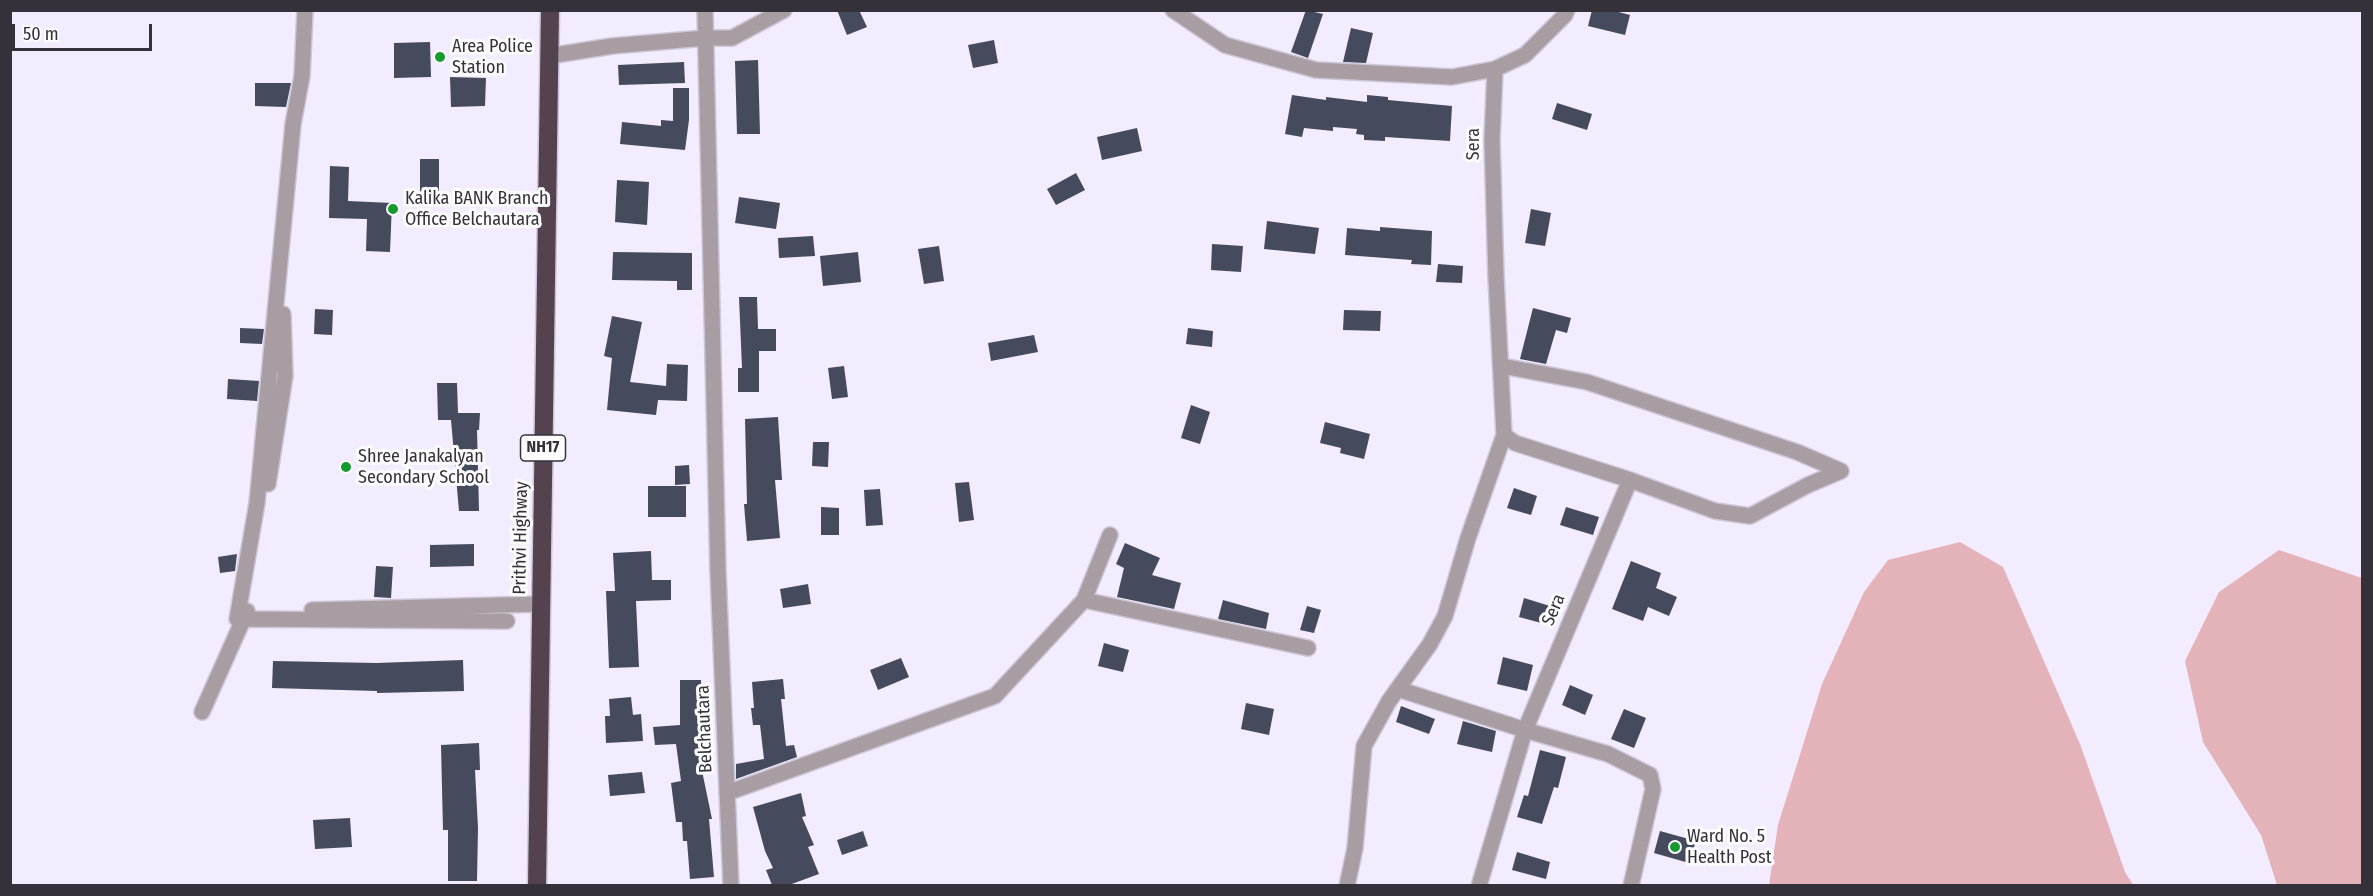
<!DOCTYPE html>
<html>
<head>
<meta charset="utf-8">
<style>
	body { margin:0 }
	#map { position:relative; width:2373px; height:896px; overflow:hidden; background:#f3ebfe; font-family:"Fira Sans Condensed",sans-serif }
	canvas { display:block }
	.frame { position:absolute; inset:0; border:12px solid #35313a; pointer-events:none }
	.scale { position:absolute; left:12px; top:24px; width:140px; height:27px; box-sizing:border-box; border:3px solid #35313a; border-top:0; padding-left:8px; font-size:18px; line-height:21px; white-space:nowrap; color:#35313a; -webkit-text-stroke:4px #fcfcfc; paint-order:stroke }
</style>
</head>
<body>
<div id="map">
<canvas width="2373" height="896"></canvas>
<div class="frame"></div>
<div class="scale">50 m</div>
</div>
<script>
const ctx = document.querySelector('canvas').getContext('2d');
ctx.lineJoin = 'round';
function fillPath(path, color) { ctx.fillStyle = color; ctx.fill(path, 'evenodd'); }
function stroke(path, color, width, dash) { ctx.strokeStyle = color; ctx.lineWidth = width; ctx.lineCap = dash ? 'butt' : 'round'; ctx.setLineDash(dash || []); ctx.stroke(path); }
function drawText(font, color, halo, rows, align = 'center') {
  ctx.font = font + ' "Fira Sans Condensed",sans-serif'; ctx.lineWidth = 6; ctx.setLineDash([]); ctx.textBaseline = 'middle'; ctx.strokeStyle = halo; ctx.fillStyle = color; for (const [text, x, y, turn = 0] of rows) {
    ctx.save(); ctx.translate(x, y); ctx.rotate((+turn || 0) * Math.PI / 180); ctx.textAlign = isNaN(turn) ? turn : align; if (halo) ctx.strokeText(text, 0, 0); ctx.fillText(text, 0, 0); ctx.restore();
  }
}
fillPath(new Path2D(`
	M 1960,542 L 2003,567 L 2080,744 L 2125,872 L 2133,885 L 1769,885 L 1778,825 L 1822,684 L 1864,592 L 1888,560 Z
	M 2279,550 L 2362,578 L 2362,885 L 2277,885 L 2261,835 L 2203,742 L 2185,661 L 2219,592 Z`), '#e4b3ba');
fillPath(new Path2D(`
	M 837,10 L 859,10 L 867,27 L 847,35 Z
	M 1306,10 L 1323,14 L 1308,58 L 1291,52 Z
	M 1592,10 L 1611,10 L 1630,15 L 1625,35 L 1588,26 Z
	M 1351,28 L 1373,33 L 1366,63 L 1343,62 Z
	M 994,40 L 998,63 L 973,68 L 968,45 Z
	M 430,42 L 431,77 L 394,78 L 394,43 Z
	M 758,60 L 760,134 L 737,134 L 735,61 Z
	M 684,62 L 685,83 L 619,85 L 618,65 Z
	M 450,77 L 486,78 L 485,106 L 451,107 Z
	M 255,83 L 291,83 L 286,107 L 255,106 Z
	M 673,88 L 689,88 L 689,120 L 685,150 L 620,144 L 622,122 L 661,126 L 661,120 L 673,121 Z
	M 1292,95 L 1326,100 L 1326,97 L 1367,102 L 1367,95 L 1388,97 L 1388,100 L 1452,106 L 1450,141 L 1385,137 L 1385,141 L 1364,140 L 1364,135 L 1356,134 L 1357,129 L 1333,127 L 1333,131 L 1304,128 L 1302,137 L 1285,134 Z
	M 1557,103 L 1592,114 L 1587,130 L 1552,119 Z
	M 1137,128 L 1142,151 L 1102,160 L 1097,137 Z
	M 420,159 L 439,159 L 439,198 L 420,198 Z
	M 330,166 L 349,167 L 348,201 L 392,203 L 390,252 L 366,251 L 367,219 L 329,218 Z
	M 1076,173 L 1085,190 L 1056,205 L 1047,189 Z
	M 617,180 L 649,182 L 647,225 L 615,222 Z
	M 739,197 L 780,203 L 776,229 L 735,223 Z
	M 1531,209 L 1551,213 L 1545,246 L 1525,243 Z
	M 1267,221 L 1319,228 L 1315,254 L 1264,249 Z
	M 1380,227 L 1432,231 L 1431,265 L 1411,264 L 1412,260 L 1345,255 L 1347,228 L 1380,231 Z
	M 813,236 L 815,256 L 779,258 L 778,238 Z
	M 1212,244 L 1243,246 L 1241,272 L 1211,270 Z
	M 939,246 L 944,281 L 924,284 L 918,249 Z
	M 613,252 L 692,253 L 692,290 L 677,290 L 677,281 L 612,280 Z
	M 858,252 L 861,282 L 823,286 L 820,256 Z
	M 1438,264 L 1463,266 L 1462,283 L 1436,282 Z
	M 739,297 L 757,297 L 758,329 L 776,329 L 776,351 L 759,351 L 759,392 L 738,392 L 738,368 L 742,368 Z
	M 1533,308 L 1571,318 L 1567,333 L 1556,330 L 1546,364 L 1520,359 Z
	M 315,309 L 333,310 L 332,335 L 314,334 Z
	M 1344,310 L 1381,311 L 1380,331 L 1343,330 Z
	M 612,316 L 642,322 L 630,382 L 666,386 L 667,364 L 688,365 L 687,401 L 658,400 L 656,415 L 607,410 L 612,358 L 604,356 Z
	M 240,328 L 264,329 L 262,344 L 240,343 Z
	M 1188,328 L 1213,331 L 1212,347 L 1186,344 Z
	M 1034,335 L 1038,352 L 991,361 L 988,343 Z
	M 844,366 L 848,397 L 832,399 L 828,368 Z
	M 228,379 L 259,381 L 257,401 L 227,399 Z
	M 437,383 L 457,383 L 458,413 L 480,413 L 479,430 L 477,430 L 479,511 L 459,511 L 451,420 L 438,420 Z
	M 1191,405 L 1210,412 L 1200,444 L 1181,438 Z
	M 778,417 L 782,480 L 775,480 L 780,538 L 747,541 L 744,504 L 747,504 L 745,419 Z
	M 1325,422 L 1370,434 L 1364,459 L 1340,453 L 1341,448 L 1320,443 Z
	M 813,442 L 829,442 L 828,467 L 812,466 Z
	M 689,465 L 690,484 L 675,485 L 675,466 Z
	M 969,482 L 974,520 L 959,522 L 955,483 Z
	M 648,486 L 686,486 L 686,517 L 648,517 Z
	M 1514,488 L 1537,496 L 1531,515 L 1507,508 Z
	M 880,489 L 883,525 L 866,526 L 864,490 Z
	M 821,507 L 839,508 L 839,535 L 821,535 Z
	M 1566,507 L 1599,517 L 1593,535 L 1560,525 Z
	M 1125,543 L 1160,558 L 1152,575 L 1181,583 L 1174,609 L 1117,597 L 1124,568 L 1116,564 Z
	M 474,544 L 474,566 L 430,567 L 430,545 Z
	M 651,551 L 652,580 L 671,580 L 671,600 L 636,601 L 639,667 L 609,668 L 606,591 L 615,591 L 613,553 Z
	M 237,554 L 235,571 L 220,573 L 218,557 Z
	M 1631,561 L 1661,573 L 1656,588 L 1677,597 L 1669,616 L 1648,607 L 1643,621 L 1612,609 Z
	M 376,566 L 393,567 L 391,598 L 374,597 Z
	M 808,584 L 811,604 L 783,608 L 780,589 Z
	M 1524,598 L 1550,606 L 1545,624 L 1519,617 Z
	M 1223,600 L 1269,613 L 1266,629 L 1218,619 Z
	M 1307,606 L 1321,610 L 1314,633 L 1300,630 Z
	M 1104,643 L 1129,650 L 1123,672 L 1098,666 Z
	M 1503,657 L 1533,665 L 1527,691 L 1497,684 Z
	M 901,658 L 909,677 L 878,690 L 870,670 Z
	M 463,660 L 464,691 L 377,693 L 377,691 L 272,688 L 273,661 L 376,663 Z
	M 783,679 L 785,699 L 781,699 L 786,746 L 794,745 L 797,757 L 736,779 L 736,764 L 764,759 L 760,725 L 753,725 L 751,708 L 754,708 L 752,682 Z
	M 680,680 L 701,680 L 701,714 L 705,714 L 710,764 L 701,766 L 712,819 L 709,819 L 714,877 L 690,879 L 687,841 L 683,841 L 682,822 L 676,822 L 671,783 L 681,781 L 676,744 L 655,745 L 653,727 L 680,725 Z
	M 1570,685 L 1593,695 L 1585,715 L 1562,705 Z
	M 631,697 L 633,715 L 641,714 L 643,741 L 606,743 L 605,716 L 610,716 L 609,699 Z
	M 1246,703 L 1274,709 L 1269,735 L 1241,729 Z
	M 1401,706 L 1435,719 L 1429,734 L 1396,722 Z
	M 1624,709 L 1646,718 L 1634,748 L 1611,739 Z
	M 1463,721 L 1496,731 L 1492,752 L 1457,744 Z
	M 479,743 L 480,770 L 475,770 L 478,828 L 477,881 L 448,881 L 448,830 L 443,830 L 441,745 Z
	M 1540,750 L 1566,757 L 1558,788 L 1554,787 L 1542,824 L 1517,817 L 1524,795 L 1528,796 Z
	M 642,772 L 645,793 L 610,796 L 608,775 Z
	M 801,793 L 806,816 L 802,817 L 814,845 L 808,847 L 819,874 L 789,885 L 772,885 L 766,870 L 773,868 L 765,851 L 753,807 Z
	M 350,818 L 352,847 L 315,849 L 313,820 Z
	M 863,831 L 868,846 L 842,855 L 837,840 Z
	M 1660,831 L 1696,841 L 1689,863 L 1654,853 Z
	M 1517,852 L 1550,862 L 1546,879 L 1512,870 Z`), '#454a5d');
const minor = new Path2D(`
	M 305,10 L 302,76 L 293,124 L 257,503 L 237,619 L 507,621
	M 705,10 L 718,572 L 731,886
	M 1173,10 L 1225,45 L 1316,70 L 1452,77 L 1495,69 L 1525,55 L 1565,15 L 1567,10
	M 549,56 L 612,46 L 705,38 L 732,38 L 784,10
	M 1502,366 L 1587,382 L 1797,452 L 1841,471 L 1808,485 L 1750,516 L 1715,511 L 1630,480
	M 268,484 L 285,376 L 283,314
	M 1084,600 L 1308,648
	M 312,610 L 541,604
	M 1398,689 L 1525,730 L 1608,754 L 1650,775 L 1653,789 L 1631,886
	M 202,712 L 247,611
	M 727,793 L 995,696 L 1084,600 L 1110,535
	M 1347,886 L 1355,848 L 1364,746 L 1389,701 L 1430,644 L 1445,616 L 1468,538 L 1504,435 L 1496,277 L 1492,140 L 1495,69
	M 1479,886 L 1525,730 L 1630,480 L 1515,443 L 1504,435`);
const highway = new Path2D(`
	M 537,886 L 550,10`);
stroke(minor, '#cdc6d7', 18);
stroke(highway, '#cdc6d7', 21);
stroke(minor, '#a79da3', 15);
stroke(highway, '#55424f', 18);
for (const [x, y, r, color] of [
	[440,57,6,"#159a2f"],
	[393,209,6,"#159a2f"],
	[346,467,6,"#159a2f"],
	[1675,847,6,"#159a2f"]
]) { const dot = new Path2D(); dot.arc(x, y, r, 0, 2 * Math.PI); ctx.fillStyle = color; ctx.fill(dot); stroke(dot, '#fcfcfc', 2); }
for (const [x, y, w] of [
	[543,448,45]
]) { const box = new Path2D(); box.roundRect(x - w / 2, y - 13, w, 26, 4.5); ctx.fillStyle = '#fcfcfc'; ctx.fill(box); stroke(box, '#35313a', 1.5); }
drawText('bold 16px', '#35313a', null, [
	["NH17",543,448]
]);
drawText('18px', '#35313a', '#fcfcfc', [
	["Area Police",452,47],
	["Station",452,68],
	["Kalika BANK Branch",405,199],
	["Office Belchautara",405,220],
	["Shree Janakalyan",358,457],
	["Secondary School",358,478],
	["Ward No. 5",1687,837],
	["Health Post",1687,858]
], 'left');
drawText('18px', '#35313a', '#fcfcfc', [
	["Sera",1474,144,-90],
	["Prithvi Highway",521,538,-89],
	["Sera",1554,610,-67],
	["Belchautara",705,729,-92]
]);
</script>
</body>
</html>
